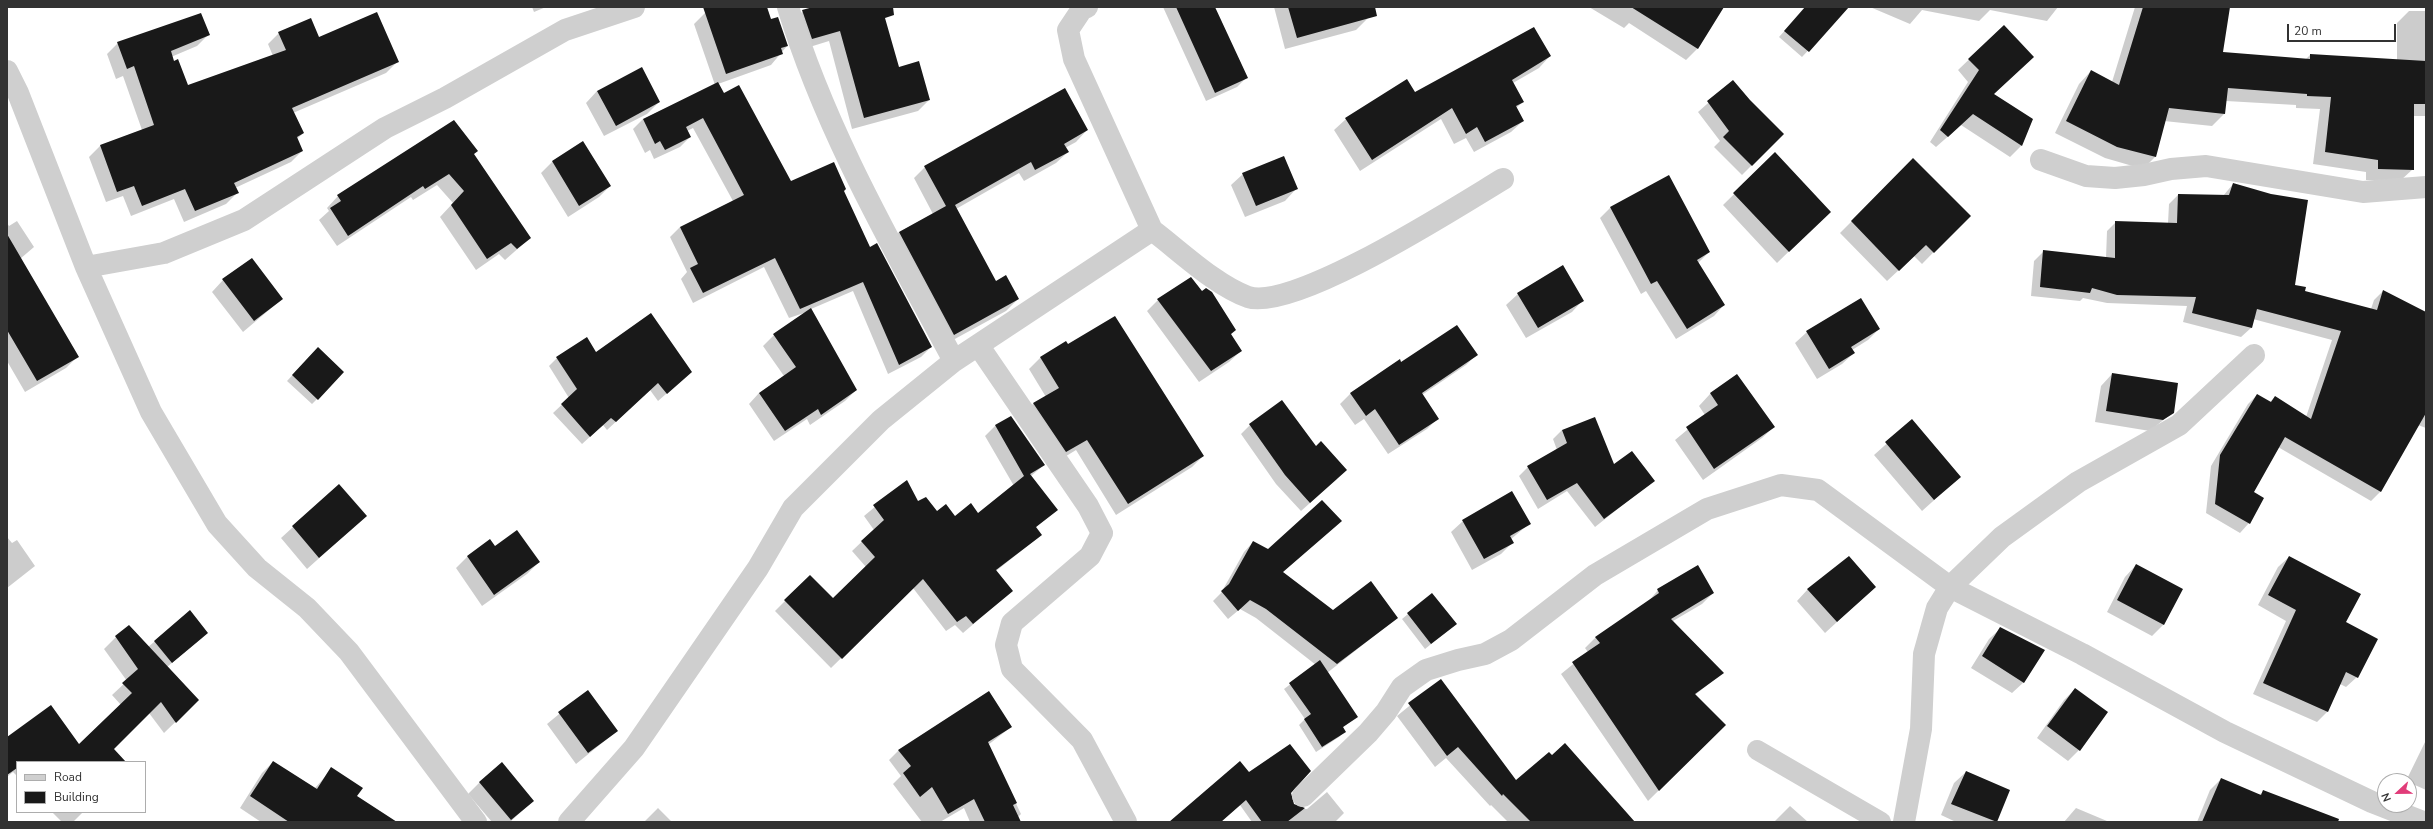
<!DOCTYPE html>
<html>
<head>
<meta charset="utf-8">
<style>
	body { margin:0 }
	#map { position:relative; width:2433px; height:829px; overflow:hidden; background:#fff; font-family:"Nunito Sans",sans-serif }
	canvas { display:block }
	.frame { position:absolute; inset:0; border:8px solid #323232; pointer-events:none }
	.legend { position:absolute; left:16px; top:761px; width:130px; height:52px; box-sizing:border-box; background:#fff; border:1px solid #adadad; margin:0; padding:5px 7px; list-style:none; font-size:12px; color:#323232 }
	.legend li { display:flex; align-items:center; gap:8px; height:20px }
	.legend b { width:20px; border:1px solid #adadad }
	.north { position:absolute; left:2377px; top:773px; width:40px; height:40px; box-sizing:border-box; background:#fff; border:1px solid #adadad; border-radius:50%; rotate:248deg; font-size:11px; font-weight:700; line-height:16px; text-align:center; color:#323232 }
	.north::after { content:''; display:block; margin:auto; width:14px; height:18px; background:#e13c79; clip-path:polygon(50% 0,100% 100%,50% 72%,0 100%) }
	.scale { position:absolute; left:2287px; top:24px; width:109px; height:18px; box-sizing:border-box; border:2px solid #323232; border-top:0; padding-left:5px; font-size:12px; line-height:14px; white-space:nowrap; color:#323232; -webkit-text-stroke:3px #fff; paint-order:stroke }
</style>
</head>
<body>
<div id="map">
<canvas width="2433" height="829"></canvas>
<div class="frame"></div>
<ul class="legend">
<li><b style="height:5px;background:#cfcfcf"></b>Road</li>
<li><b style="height:11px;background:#191919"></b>Building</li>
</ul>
<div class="north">N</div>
<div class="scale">20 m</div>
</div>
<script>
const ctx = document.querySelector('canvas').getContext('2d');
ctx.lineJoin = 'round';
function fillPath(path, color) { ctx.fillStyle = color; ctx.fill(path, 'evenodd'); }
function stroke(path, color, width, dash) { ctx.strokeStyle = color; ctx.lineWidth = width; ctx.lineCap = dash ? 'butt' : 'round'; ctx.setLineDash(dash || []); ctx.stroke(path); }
fillPath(new Path2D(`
	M 532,7 L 546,7 L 534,12 Z
	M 722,7 L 766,7 L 770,21 L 787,46 L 771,65 L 718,84 L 723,94 L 791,182 L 843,191 L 870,248 L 931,347 L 921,357 L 888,374 L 853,291 L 811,309 L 856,390 L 845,401 L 810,425 L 807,419 L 774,441 L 749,404 L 759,393 L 784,376 L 763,346 L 774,335 L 807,312 L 789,318 L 764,267 L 693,303 L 681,279 L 687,272 L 670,237 L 680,227 L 733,201 L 693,128 L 687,131 L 690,137 L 680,147 L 654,159 L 650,150 L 645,153 L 633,129 L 643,119 L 715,85 L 694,24 L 705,13 Z
	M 817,7 L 881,7 L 898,68 L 929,100 L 918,111 L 852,129 L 829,41 L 800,50 L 791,23 L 803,11 Z
	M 1163,7 L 1214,7 L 1247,77 L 1237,87 L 1206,101 Z
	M 1274,7 L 1365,7 L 1368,18 L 1356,30 L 1285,49 Z
	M 1589,7 L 1723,7 L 1697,49 L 1686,60 L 1629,23 L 1624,28 Z
	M 1806,7 L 1815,7 L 1833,24 L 1802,57 L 1779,37 Z
	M 1870,7 L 2058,7 L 2047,21 L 1990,10 L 1979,21 L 1922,10 L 1910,24 Z
	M 2135,7 L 2229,7 L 2222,53 L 2305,60 L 2310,55 L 2397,60 L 2397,23 L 2409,11 L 2426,11 L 2426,116 L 2413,116 L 2413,169 L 2400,181 L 2366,180 L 2366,172 L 2313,164 L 2320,109 L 2296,108 L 2296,105 L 2226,101 L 2224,114 L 2212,126 L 2164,121 L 2155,157 L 2143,169 L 2105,158 L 2055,133 L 2079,84 L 2091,71 L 2112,82 Z
	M 2004,26 L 1993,95 L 2031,119 L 2021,146 L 2010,157 L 1961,125 L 1936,147 L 1930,142 L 1968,82 L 1958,70 Z
	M 279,33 L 318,38 L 397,62 L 386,73 L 293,113 L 303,133 L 297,139 L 302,151 L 291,162 L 235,188 L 237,193 L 226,204 L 184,222 L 174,199 L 131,216 L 123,196 L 106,202 L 89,157 L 100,146 L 142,130 L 123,76 L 116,79 L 107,54 L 118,43 L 208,35 L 197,46 L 171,57 L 187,87 L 273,56 L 268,44 Z
	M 1550,56 L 1539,68 L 1513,83 L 1523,102 L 1516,108 L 1523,121 L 1511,132 L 1474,152 L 1466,138 L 1454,144 L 1441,119 L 1360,171 L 1334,130 L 1346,119 L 1415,94 Z
	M 1733,81 L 1749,101 L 1783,134 L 1742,175 L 1714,147 L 1720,141 L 1698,112 Z
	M 597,91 L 659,102 L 647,114 L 604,136 L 586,103 Z
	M 1087,130 L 1076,142 L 1065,148 L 1068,152 L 1056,163 L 1024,181 L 1019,173 L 956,209 L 995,282 L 1018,299 L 1006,311 L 942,346 L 888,244 L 899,232 L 933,214 L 914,178 L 925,167 Z
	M 583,143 L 610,186 L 599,197 L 568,217 L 541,173 L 552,162 Z
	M 473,154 L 530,238 L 505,260 L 499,254 L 476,270 L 440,217 L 453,203 L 437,185 L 413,200 L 411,197 L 337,246 L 319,220 L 329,211 L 327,208 L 338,196 Z
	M 1775,154 L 1818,223 L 1777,263 L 1723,205 Z
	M 1913,160 L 1969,216 L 1922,264 L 1914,256 L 1887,281 L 1840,233 Z
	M 1243,174 L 1296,189 L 1285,201 L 1245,217 L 1231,185 Z
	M 1668,177 L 1709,252 L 1698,263 L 1724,305 L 1714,316 L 1676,339 L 1646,291 L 1641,294 L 1600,218 L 1610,208 Z
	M 2233,184 L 2294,285 L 2303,292 L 2371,309 L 2374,300 L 2383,291 L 2426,313 L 2426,428 L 2418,425 L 2380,492 L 2371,501 L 2278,447 L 2252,493 L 2249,523 L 2240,533 L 2206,513 L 2211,466 L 2248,404 L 2257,395 L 2270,402 L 2275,397 L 2306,417 L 2332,340 L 2253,319 L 2251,328 L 2241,337 L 2183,322 L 2187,306 L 2107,303 L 2083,298 L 2080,301 L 2031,296 L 2034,261 L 2044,251 L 2106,258 L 2107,231 L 2116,222 L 2168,223 L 2169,204 L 2178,195 L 2223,196 Z
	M 17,221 L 34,247 L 20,259 L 77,357 L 66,368 L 25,392 L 7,361 L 7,223 L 9,226 Z
	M 223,280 L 282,299 L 243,332 L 212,292 Z
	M 1202,292 L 1235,330 L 1230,335 L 1241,351 L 1229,362 L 1199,382 L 1147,311 L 1158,300 Z
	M 1518,294 L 1583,300 L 1572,312 L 1526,338 L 1506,305 Z
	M 1879,329 L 1868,340 L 1852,350 L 1854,353 L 1842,364 L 1817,379 L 1795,343 L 1807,332 Z
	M 596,353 L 682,380 L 658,401 L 650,390 L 607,430 L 603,425 L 582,444 L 553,413 L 569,398 L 549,366 L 557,358 Z
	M 312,354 L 317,399 L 312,404 L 287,381 Z
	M 1476,355 L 1466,365 L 1422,395 L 1437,419 L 1427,429 L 1388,454 L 1364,419 L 1355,425 L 1340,404 L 1350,394 L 1399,361 L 1401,363 Z
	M 1041,357 L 1203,456 L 1192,467 L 1116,515 L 1076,450 L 1055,463 L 1022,415 L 1033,404 L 1046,397 L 1029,369 Z
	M 2112,374 L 2173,412 L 2150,431 L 2095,422 L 2101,386 Z
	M 1737,375 L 1774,427 L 1762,438 L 1703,480 L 1675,440 L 1705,415 L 1699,406 L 1710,394 Z
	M 1011,417 L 1044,465 L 1031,476 L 1056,510 L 1035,528 L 1041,535 L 996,571 L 1012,591 L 963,633 L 955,625 L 946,631 L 913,588 L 831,668 L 775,611 L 810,576 L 833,600 L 866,567 L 852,551 L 874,530 L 864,516 L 906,481 L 918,502 L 937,512 L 955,517 L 978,514 L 1014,486 L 985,436 L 995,426 Z
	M 1912,421 L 1960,477 L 1922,511 L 1874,455 Z
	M 1250,425 L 1337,479 L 1301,511 L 1276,484 L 1241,434 Z
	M 1562,430 L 1614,466 L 1653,481 L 1595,527 L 1567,491 L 1538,509 L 1519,476 L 1528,467 L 1557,450 L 1553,439 Z
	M 339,485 L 354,527 L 307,569 L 281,538 Z
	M 1463,521 L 1530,523 L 1510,540 L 1512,543 L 1501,554 L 1472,570 L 1451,532 Z
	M 7,537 L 12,543 L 17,540 L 35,566 L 7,588 Z
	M 1253,542 L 1282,572 L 1333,611 L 1397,618 L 1327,673 L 1356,717 L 1342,728 L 1344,732 L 1339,737 L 1316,752 L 1299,725 L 1305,719 L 1284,689 L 1316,665 L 1256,618 L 1240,609 L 1228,619 L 1213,601 L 1221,593 L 1244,552 Z
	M 494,547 L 539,562 L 527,574 L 482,606 L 456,568 L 468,556 Z
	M 2289,557 L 2345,623 L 2357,677 L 2346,687 L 2340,684 L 2327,712 L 2317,722 L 2253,694 L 2286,621 L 2258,605 L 2278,567 Z
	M 2136,565 L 2164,624 L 2152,636 L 2107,612 L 2125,577 Z
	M 1875,587 L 1825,633 L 1797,601 L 1808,589 Z
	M 1658,590 L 1713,593 L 1702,604 L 1673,621 L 1722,673 L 1695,695 L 1725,725 L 1648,801 L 1561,674 L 1588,652 L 1585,648 L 1596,637 L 1648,602 Z
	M 1432,594 L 1456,624 L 1425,649 L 1402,619 Z
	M 190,612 L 202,638 L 167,667 L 198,700 L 164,733 L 149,713 L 112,749 L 125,762 L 17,762 L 17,776 L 13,772 L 7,777 L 7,738 L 79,746 L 121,705 L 112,695 L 127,681 L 104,649 L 116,637 L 129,627 L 148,647 Z
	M 2001,628 L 2024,682 L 2012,693 L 1971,668 L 1989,639 Z
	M 1441,680 L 1516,782 L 1634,822 L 1508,822 L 1491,805 L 1490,806 L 1446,758 L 1435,767 L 1397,716 Z
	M 2075,689 L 2079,750 L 2068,761 L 2037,738 L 2064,700 Z
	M 587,691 L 617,731 L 576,764 L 547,724 Z
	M 989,692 L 1011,727 L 988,745 L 1021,814 L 1013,822 L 970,822 L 964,808 L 940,822 L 922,822 L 893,784 L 901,776 L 889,760 L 898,751 Z
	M 2426,740 L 2426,790 L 2406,781 Z
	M 273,762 L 315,788 L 332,769 L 356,796 L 395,822 L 261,822 L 240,808 L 262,773 Z
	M 1966,772 L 2009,791 L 1996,822 L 1956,822 L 1941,815 L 1954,783 Z
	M 1249,773 L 1299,809 L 1307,809 L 1327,792 L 1344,813 L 1335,822 L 1252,822 L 1240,805 L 1220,822 L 1170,822 Z
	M 2221,779 L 2259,795 L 2263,792 L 2331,822 L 2197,822 L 2210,790 Z
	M 480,782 L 533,801 L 510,822 L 492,822 L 468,794 Z
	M 1790,806 L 1808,822 L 1774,822 Z
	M 658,808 L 672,822 L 644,822 Z
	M 2076,808 L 2107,821 L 2106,822 L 2064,822 Z
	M 52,812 L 83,812 L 73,822 L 62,822 Z`), '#0003');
fillPath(new Path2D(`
	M 703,7 L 767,7 L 771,19 L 778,17 L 788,46 L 781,48 L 783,54 L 726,74 Z
	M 813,7 L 893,7 L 894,15 L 885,18 L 899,67 L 919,61 L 930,100 L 864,118 L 840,31 L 812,39 L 802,10 Z
	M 1176,7 L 1215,7 L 1248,78 L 1215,93 Z
	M 1288,7 L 1375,7 L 1377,16 L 1297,38 Z
	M 1631,7 L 1724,7 L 1698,49 Z
	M 1805,7 L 1849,7 L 1809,52 L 1784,31 Z
	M 2143,7 L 2230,7 L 2223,52 L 2310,59 L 2310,54 L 2426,61 L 2426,104 L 2414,104 L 2414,170 L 2378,169 L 2378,160 L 2325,152 L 2331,97 L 2307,96 L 2307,94 L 2228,88 L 2225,114 L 2169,108 L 2156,157 L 2117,147 L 2066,121 L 2091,70 L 2119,85 Z
	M 377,12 L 399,62 L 292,108 L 304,133 L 297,137 L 303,151 L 234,183 L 239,193 L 195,211 L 185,189 L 142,206 L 134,186 L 117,192 L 100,145 L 154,125 L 134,66 L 127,69 L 117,42 L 201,13 L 210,35 L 171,51 L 174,61 L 178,59 L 188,85 L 286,50 L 278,32 L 311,18 L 319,37 Z
	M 2004,25 L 2034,57 L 1994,94 L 2033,119 L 2022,146 L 1973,114 L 1948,137 L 1940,130 L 1979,70 L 1968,59 Z
	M 1534,27 L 1551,56 L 1512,80 L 1524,102 L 1516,106 L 1524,121 L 1485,142 L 1477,127 L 1466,134 L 1452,108 L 1372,160 L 1345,118 L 1407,79 L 1415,92 Z
	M 642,67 L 660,102 L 616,126 L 597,91 Z
	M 1733,80 L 1750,100 L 1784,134 L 1752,166 L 1723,137 L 1729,131 L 1707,101 Z
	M 718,82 L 724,93 L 739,85 L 791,181 L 834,162 L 846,189 L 844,191 L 870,247 L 877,243 L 932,347 L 899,365 L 863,282 L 800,309 L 775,258 L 703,293 L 690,268 L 698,264 L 680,227 L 744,195 L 703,118 L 686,127 L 691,137 L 665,150 L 660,141 L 655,144 L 643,119 Z
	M 1065,88 L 1088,130 L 1064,144 L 1069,152 L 1035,170 L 1031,162 L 955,205 L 996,281 L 1006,275 L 1019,299 L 954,335 L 899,232 L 946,206 L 924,166 Z
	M 454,120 L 478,151 L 474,154 L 531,238 L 517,249 L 511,243 L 487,259 L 451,205 L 464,191 L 449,174 L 425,189 L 423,186 L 348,236 L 330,208 L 341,201 L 337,195 Z
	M 583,141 L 611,186 L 579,206 L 552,161 Z
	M 1775,152 L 1831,212 L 1789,252 L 1733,193 Z
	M 1284,156 L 1298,189 L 1256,206 L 1242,173 Z
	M 1913,158 L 1971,216 L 1934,253 L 1926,245 L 1899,271 L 1851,221 Z
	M 1669,175 L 1710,252 L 1697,260 L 1725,305 L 1687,329 L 1657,281 L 1651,284 L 1610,207 Z
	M 2233,183 L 2271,194 L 2308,200 L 2295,285 L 2306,287 L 2305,291 L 2377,310 L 2383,290 L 2426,312 L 2426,413 L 2381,492 L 2285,437 L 2254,492 L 2264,498 L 2250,524 L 2215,504 L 2220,455 L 2257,394 L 2271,402 L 2275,396 L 2311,419 L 2341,331 L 2257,309 L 2252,328 L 2192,313 L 2196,297 L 2117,295 L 2092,288 L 2090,293 L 2040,287 L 2043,250 L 2115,258 L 2115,221 L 2177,223 L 2178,194 L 2229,195 Z
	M 7,234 L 79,357 L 37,381 L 7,330 Z
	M 252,258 L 283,299 L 254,321 L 222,279 Z
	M 1563,265 L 1584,301 L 1538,328 L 1517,293 Z
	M 1191,277 L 1202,291 L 1206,288 L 1212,292 L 1236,330 L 1231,334 L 1242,351 L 1211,371 L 1157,299 Z
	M 1861,298 L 1880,329 L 1851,347 L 1855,353 L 1829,369 L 1806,331 Z
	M 811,308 L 857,390 L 821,415 L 818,409 L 785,431 L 759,393 L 796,367 L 773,334 Z
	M 651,313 L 692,372 L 667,394 L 658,383 L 616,422 L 611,418 L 590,437 L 561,404 L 577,389 L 556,357 L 587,337 L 596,352 Z
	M 1115,316 L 1204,456 L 1128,504 L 1087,440 L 1066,452 L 1033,403 L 1059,388 L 1040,357 L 1066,341 L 1068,344 Z
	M 1457,325 L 1478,355 L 1422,393 L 1439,419 L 1399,445 L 1375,409 L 1366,416 L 1350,393 L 1400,359 L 1401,362 Z
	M 318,347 L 344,372 L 318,400 L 292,375 Z
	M 2112,373 L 2178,383 L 2174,413 L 2163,420 L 2106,411 Z
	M 1737,374 L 1775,427 L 1714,469 L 1686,427 L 1718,405 L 1710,393 Z
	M 1282,400 L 1316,446 L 1321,441 L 1347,470 L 1310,503 L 1285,475 L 1249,424 Z
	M 1011,416 L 1045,465 L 1030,474 L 1058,510 L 1036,527 L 1042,535 L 996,570 L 1013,591 L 973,624 L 966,616 L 957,622 L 923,579 L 842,659 L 784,600 L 810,575 L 833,598 L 875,557 L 861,541 L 884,520 L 873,505 L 907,480 L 918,501 L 926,497 L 937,511 L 946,504 L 955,516 L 971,503 L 978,513 L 1024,476 L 995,425 Z
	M 1595,417 L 1614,464 L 1632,451 L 1655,481 L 1604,519 L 1577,483 L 1547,500 L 1527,466 L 1567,443 L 1562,430 Z
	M 1912,419 L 1961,477 L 1934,500 L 1885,442 Z
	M 339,484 L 367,516 L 319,558 L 292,526 Z
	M 1512,491 L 1531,524 L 1510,536 L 1514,543 L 1484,559 L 1462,520 Z
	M 1322,500 L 1342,521 L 1283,572 L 1333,610 L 1371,581 L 1398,618 L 1337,664 L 1266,609 L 1250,600 L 1238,611 L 1221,591 L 1229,584 L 1253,541 L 1268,549 Z
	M 517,530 L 540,562 L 494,595 L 467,556 L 490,539 L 495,546 Z
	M 1849,556 L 1876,587 L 1837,622 L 1807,589 Z
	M 2289,556 L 2361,594 L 2346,622 L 2378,639 L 2358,678 L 2346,672 L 2328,712 L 2263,683 L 2296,610 L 2268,595 Z
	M 2136,564 L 2183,589 L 2164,625 L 2117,600 Z
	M 1698,565 L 1714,593 L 1671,619 L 1724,673 L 1695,694 L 1726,725 L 1659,791 L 1572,662 L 1600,643 L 1595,637 L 1659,593 L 1657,589 Z
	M 1432,593 L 1457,624 L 1431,644 L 1407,613 Z
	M 190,610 L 208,633 L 172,663 L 154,641 Z
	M 129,625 L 199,700 L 176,723 L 161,702 L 114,749 L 126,762 L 17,762 L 17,768 L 7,775 L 7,737 L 51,705 L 79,744 L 132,693 L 122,683 L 138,669 L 115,636 Z
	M 2000,627 L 2045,650 L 2024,683 L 1982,656 Z
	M 1320,660 L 1358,717 L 1343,727 L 1346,732 L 1322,747 L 1304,719 L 1311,714 L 1289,683 Z
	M 1441,679 L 1516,780 L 1549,752 L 1552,755 L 1565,743 L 1635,822 L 1531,822 L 1503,794 L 1502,796 L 1458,747 L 1447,756 L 1408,703 Z
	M 2075,688 L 2108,712 L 2080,751 L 2047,726 Z
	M 588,690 L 618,731 L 588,753 L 558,712 Z
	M 989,691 L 1012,727 L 988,742 L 1017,803 L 1013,805 L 1021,822 L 985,822 L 974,799 L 948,814 L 932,787 L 920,797 L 903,773 L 911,766 L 898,750 Z
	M 1290,744 L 1311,771 L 1291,793 L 1294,804 L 1305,808 L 1287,822 L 1262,822 L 1246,800 L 1221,822 L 1169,822 L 1240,761 L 1249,772 Z
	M 273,761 L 317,789 L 331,767 L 363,788 L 357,796 L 397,822 L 289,822 L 250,796 Z
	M 502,762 L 534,801 L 511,820 L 479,782 Z
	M 1966,771 L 2010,790 L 1997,822 L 1951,804 Z
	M 2221,778 L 2261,795 L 2263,790 L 2339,819 L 2338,822 L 2202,822 Z`), '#191919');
stroke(new Path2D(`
	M 1757,750 L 1881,822`), '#cfcfcf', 20);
stroke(new Path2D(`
	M 788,7 C 826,132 893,247 954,361
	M 1087,7 L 1082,9 L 1068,30 L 1074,59 L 1152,230
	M 7,71 L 18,93 L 86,267 L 151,412 L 217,524 L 257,568 L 307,608 L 349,652 L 476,822
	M 2041,160 L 2086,176 L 2115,178 L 2144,175 L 2171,169 L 2206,166 L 2363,192 L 2426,187
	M 86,267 L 164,253 L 244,220 L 385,128 L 445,98 L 565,30 L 634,7
	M 978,345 L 1088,506 L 1102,533 L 1090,556 L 1012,623 L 1006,645 L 1012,669 L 1082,740 L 1126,822
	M 1303,796 L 1368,733 L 1386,712 L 1402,687 L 1426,670 L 1458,660 L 1485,654 L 1511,640 L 1595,575 L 1707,509 L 1781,485 L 1818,490 L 1950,587 L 2082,654 L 2225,732 L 2372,802 L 2423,822
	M 569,822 L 634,748 L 758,568 L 793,508 L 881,420 L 954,361 L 1152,230 C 1180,251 1215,285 1248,297 C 1294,312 1458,206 1503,179
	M 1904,822 L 1921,729 L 1924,654 L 1937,608 L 1950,587 L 2002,537 L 2078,482 L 2179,425 L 2254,355`), '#cfcfcf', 22);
</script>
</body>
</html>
